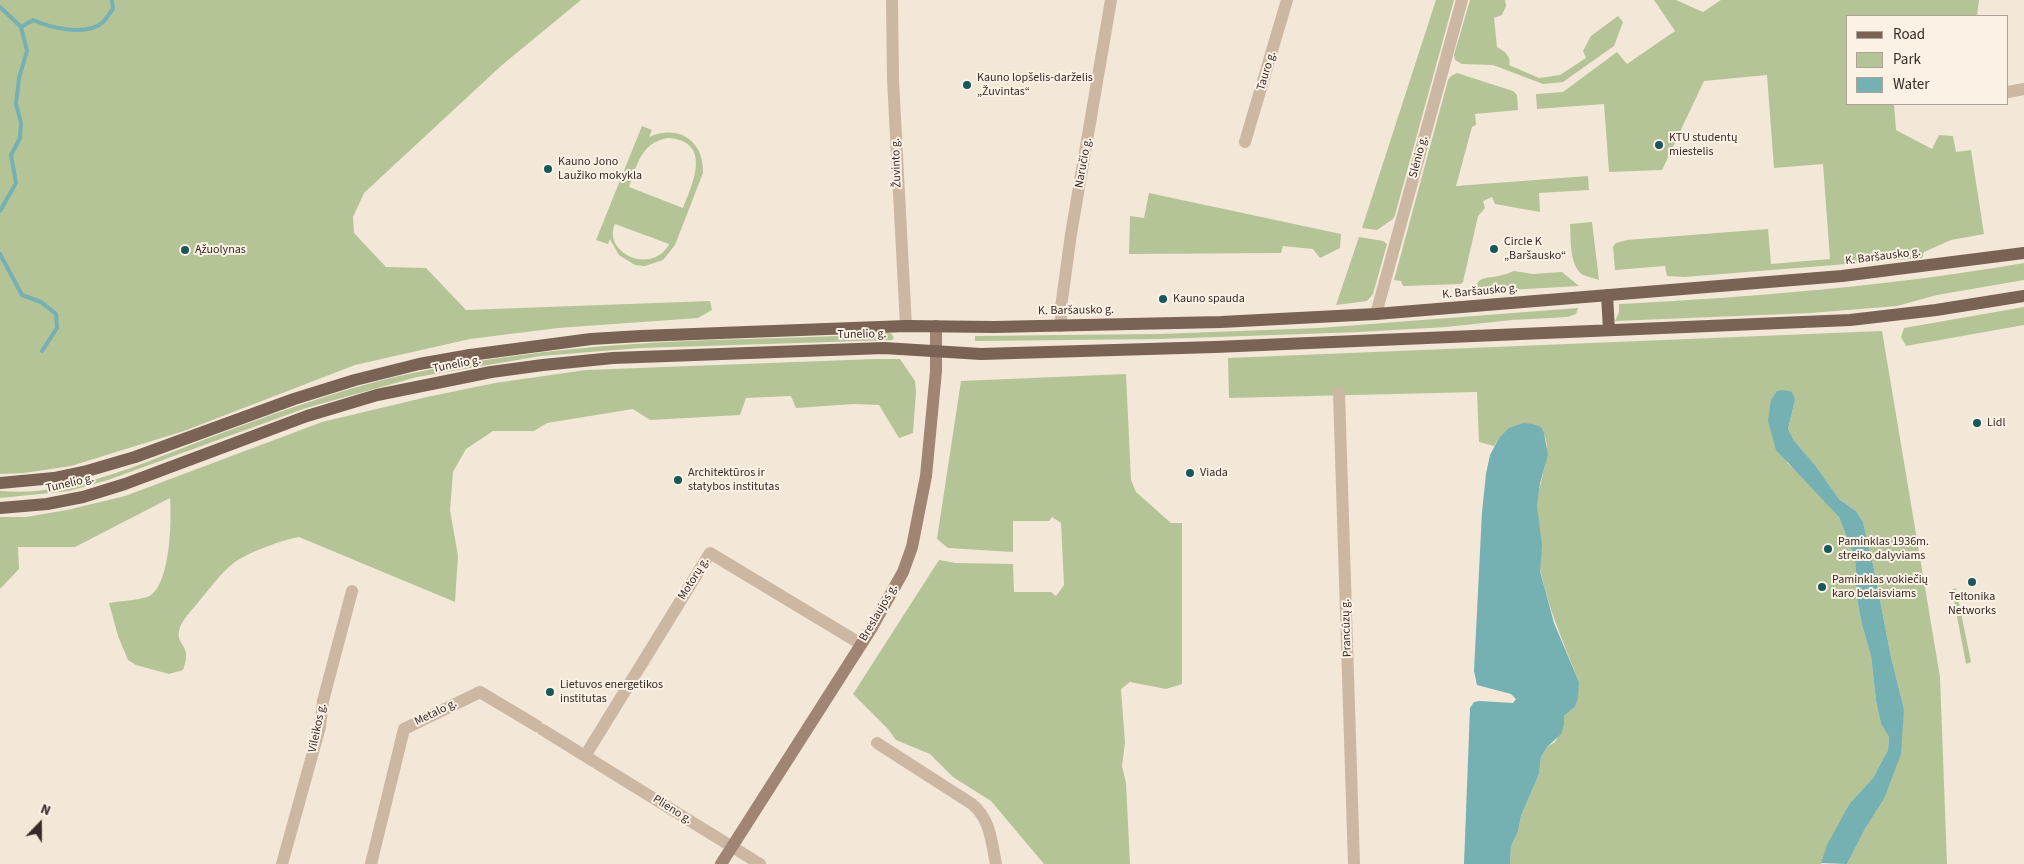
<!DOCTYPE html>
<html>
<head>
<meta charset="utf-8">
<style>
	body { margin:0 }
	#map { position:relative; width:2024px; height:864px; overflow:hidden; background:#f3e7d8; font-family:"Source Sans 3",sans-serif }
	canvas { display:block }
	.legend { position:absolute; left:1846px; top:15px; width:162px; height:90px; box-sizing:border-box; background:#fbf1e5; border:1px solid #ada299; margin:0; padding:6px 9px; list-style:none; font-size:15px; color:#372b26 }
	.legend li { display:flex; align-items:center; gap:10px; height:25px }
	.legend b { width:25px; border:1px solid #ada299 }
	.north { position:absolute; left:15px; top:799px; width:50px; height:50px; -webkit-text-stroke:4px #fbf1e5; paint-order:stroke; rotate:22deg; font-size:14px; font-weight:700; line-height:20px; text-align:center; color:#372b26 }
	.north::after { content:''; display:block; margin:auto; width:18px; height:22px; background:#372b26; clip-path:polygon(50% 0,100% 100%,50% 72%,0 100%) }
</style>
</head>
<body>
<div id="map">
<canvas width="2024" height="864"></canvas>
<ul class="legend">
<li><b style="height:6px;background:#7a6255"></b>Road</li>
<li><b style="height:14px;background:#b4c497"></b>Park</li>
<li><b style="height:14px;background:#75b0b3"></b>Water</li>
</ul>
<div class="north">N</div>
</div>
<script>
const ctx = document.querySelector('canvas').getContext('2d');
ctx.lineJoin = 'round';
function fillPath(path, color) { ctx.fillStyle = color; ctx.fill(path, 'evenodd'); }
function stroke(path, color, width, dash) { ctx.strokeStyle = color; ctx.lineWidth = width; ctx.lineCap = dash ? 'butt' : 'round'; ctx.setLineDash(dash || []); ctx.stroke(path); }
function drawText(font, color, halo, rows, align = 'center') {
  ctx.font = font + ' "Source Sans 3",sans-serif'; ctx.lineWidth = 4; ctx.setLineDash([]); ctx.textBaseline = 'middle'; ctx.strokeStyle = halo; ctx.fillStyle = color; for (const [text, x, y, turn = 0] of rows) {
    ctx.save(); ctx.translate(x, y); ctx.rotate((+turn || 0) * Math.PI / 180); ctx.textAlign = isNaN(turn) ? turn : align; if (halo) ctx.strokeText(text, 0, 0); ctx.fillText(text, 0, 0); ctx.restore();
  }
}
fillPath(new Path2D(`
	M 0,0 L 581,0 L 502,65 L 364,193 L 353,217 L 354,233 L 386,267 L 426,268 L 466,310 L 710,301 L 712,310 L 698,318 L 558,328 L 470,339 L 355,365 L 184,431 L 71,466 L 24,473 L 0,474 Z
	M 1436,0 L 1454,0 L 1395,215 L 1393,219 L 1377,230 L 1362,228 Z
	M 1470,0 L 1505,0 L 1506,6 L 1502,15 L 1494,18 L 1497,47 C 1505,51 1512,58 1509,65 L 1539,78 L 1560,75 L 1586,58 L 1583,51 L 1591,36 L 1618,16 L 1623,22 L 1614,46 L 1563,82 L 1543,84 L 1493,65 L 1462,64 L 1455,60 L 1454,55 Z
	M 1654,0 L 1676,0 L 1703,12 L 1721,0 L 1979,0 L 1977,16 L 1848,16 L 1848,104 L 1894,104 L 1896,130 L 1932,149 L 1939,135 L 1953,136 L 1956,152 L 1971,150 L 1984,234 L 1951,240 L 1924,252 L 1922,258 L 1684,277 L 1667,276 L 1665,266 L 1615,270 L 1613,247 L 1616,243 L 1627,240 L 1768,229 L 1771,264 L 1830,259 L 1823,164 L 1774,168 L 1767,75 L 1704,81 L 1662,170 L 1609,172 L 1604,104 L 1537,109 L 1536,94 L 1563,92 L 1617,52 L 1627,64 L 1675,31 Z
	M 1457,73 L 1513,91 L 1517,95 L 1518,110 L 1475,114 L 1476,125 L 1472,127 L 1456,186 L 1588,176 L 1589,190 L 1539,193 L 1540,212 L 1495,204 L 1492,197 L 1483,201 L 1485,208 L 1478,216 L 1463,282 L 1461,284 L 1403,286 L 1401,281 L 1394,280 L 1448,80 L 1451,76 Z
	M 642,126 L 652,130 L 649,137 C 679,124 704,141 703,173 L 675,245 L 663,260 L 645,266 L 635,265 L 619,255 L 610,239 L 608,244 L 596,240 ZM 667,138 C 713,140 693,184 683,208 L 629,187 C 637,165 641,143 667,138 ZM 615,224 L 669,244 L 669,245 C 648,277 602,250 615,224 Z
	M 1149,193 L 1341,234 L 1340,248 L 1320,258 L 1313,249 L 1283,246 L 1281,253 L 1129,254 L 1130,216 L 1144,218 Z
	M 1592,222 L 1599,280 C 1594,278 1588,277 1583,275 C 1569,266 1571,239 1570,224 Z
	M 1359,237 L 1383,241 L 1387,244 L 1373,294 L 1367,301 L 1336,305 Z
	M 2024,263 L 2024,280 L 1937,295 L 1897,306 L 1811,313 L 1615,321 L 1619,312 L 1619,304 C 1754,297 1891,286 2024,263 Z
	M 1514,271 L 1533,274 L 1562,272 L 1579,286 L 1473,292 C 1479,276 1483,279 1498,276 C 1503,275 1509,273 1514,271 Z
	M 2024,307 L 2024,325 L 1906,346 L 1901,337 L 1904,328 Z
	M 1578,308 L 1576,314 L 1568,317 L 1512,320 L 1446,327 L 1360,332 L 1160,339 L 975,341 L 975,336 L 1159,334 L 1319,328 Z
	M 1882,331 L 1940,677 L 1947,864 L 1847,864 L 1865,829 L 1884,799 L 1904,709 L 1891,657 L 1874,569 L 1863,522 L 1856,511 L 1839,499 L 1815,465 L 1794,442 L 1788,429 L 1795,400 L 1784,390 L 1787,463 L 1805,478 L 1839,517 L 1855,558 L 1857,599 L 1862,625 L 1871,656 L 1876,701 L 1881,724 L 1889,737 L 1888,750 L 1873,778 L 1850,803 L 1821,864 L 1510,864 L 1511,846 L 1518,832 L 1521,816 L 1539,774 L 1541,757 L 1547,747 L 1555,742 L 1564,725 L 1564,716 L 1575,707 L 1579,682 C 1565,646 1549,611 1541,573 C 1539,567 1540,561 1540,554 C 1539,539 1537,524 1537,508 C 1536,485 1562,436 1533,424 L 1499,438 L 1494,446 L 1479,442 L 1477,392 L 1229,398 L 1228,358 Z
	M 891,333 L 894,338 L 892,340 L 640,348 L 541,356 L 417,377 L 306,408 L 108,480 L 69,491 L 0,498 L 0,491 C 69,497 135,466 198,442 C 265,417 333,391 403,375 C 479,359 556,349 634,344 C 720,338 805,339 891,333 Z
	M 875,359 L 900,359 L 915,381 L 916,392 L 913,433 L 899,438 L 879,405 L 854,404 L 796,408 L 791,396 L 746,398 L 740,415 L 650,420 L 633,409 L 547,423 L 534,431 L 493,431 L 466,449 L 453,472 L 450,510 L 458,556 L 455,602 L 299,537 C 282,540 249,552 235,562 C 220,573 208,591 196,605 C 190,612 181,621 179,631 C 176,646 193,645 183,670 L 169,674 L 136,665 L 128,660 L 118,636 L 109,603 C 119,601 144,600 151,595 C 170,582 172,520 170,498 L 75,547 L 18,547 L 19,569 L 0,589 L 0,517 L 26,517 L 67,510 L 125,496 L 322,422 L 427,397 L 495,383 L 586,370 Z
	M 1126,374 L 1131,480 L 1136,492 L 1171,523 L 1182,523 L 1182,684 L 1166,689 L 1130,682 L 1121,689 L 1125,743 L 1122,766 L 1126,783 L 1130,864 L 1044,864 L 991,801 L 953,777 L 930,754 L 896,740 L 888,729 L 853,694 L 939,560 L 956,563 L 1013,564 L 1014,592 L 1051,592 L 1056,596 L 1064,585 L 1061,523 L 1052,517 L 1049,521 L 1013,521 L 1013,552 L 948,548 L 937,539 L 961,381 Z
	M 1956,588 L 1971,662 L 1966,664 L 1952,590 Z`), '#b4c497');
fillPath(new Path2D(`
	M 1784,390 L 1792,392 L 1795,400 L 1788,429 L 1794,441 L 1815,465 L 1839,499 L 1856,511 L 1863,522 L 1874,569 L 1891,657 L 1904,709 L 1901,754 L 1884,799 L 1865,829 L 1847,864 L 1821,863 L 1827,845 L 1850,803 L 1873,778 L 1888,750 L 1889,737 L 1881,724 L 1876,701 L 1871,656 L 1862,625 L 1857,599 L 1855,558 L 1839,517 L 1776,450 L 1768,421 L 1771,400 L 1777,391 Z
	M 1523,423 L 1533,424 L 1541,427 L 1544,433 L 1548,455 L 1540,483 L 1537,506 L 1542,546 L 1540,571 L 1554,623 L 1579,682 L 1578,698 L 1575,707 L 1564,716 L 1564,725 L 1561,734 L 1547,747 L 1541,757 L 1539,774 L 1521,816 L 1518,832 L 1511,846 L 1510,864 L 1464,864 L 1470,708 L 1474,702 L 1479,701 L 1513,703 L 1516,699 L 1511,694 L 1477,685 L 1474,671 L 1482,512 L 1486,474 L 1490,455 L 1499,438 L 1509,428 Z`), '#75b0b3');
stroke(new Path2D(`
	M 0,7 L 21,27
	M 0,211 L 16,183 L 11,155 L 20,138 L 21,123 L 16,104 L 19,78 L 27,51 L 21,27 L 33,20 C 51,28 87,37 103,22 C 107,18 110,13 113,9 L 112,0
	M 0,254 L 22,295 L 41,302 L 56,314 L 57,328 L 42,351`), '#75b0b3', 4);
stroke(new Path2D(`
	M 892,0 L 893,80 L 906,326
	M 2008,92 L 2024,89
	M 1245,142 L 1287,0
	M 1376,314 L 1462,0
	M 1061,326 L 1061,307 L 1071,234 L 1111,0
	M 1339,393 L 1354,864
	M 543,730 L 760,864
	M 877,743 L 972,804 C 991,820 991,841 996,864
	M 585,756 L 710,553 L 861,644
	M 282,864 L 320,727 L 323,701 L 352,591
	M 371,864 L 404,729 L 480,692 L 537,726`), '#ccb7a3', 12);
stroke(new Path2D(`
	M 721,864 L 871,629 L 903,572 L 912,547 L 926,476 L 936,371 L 936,326`), '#a08574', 12);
stroke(new Path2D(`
	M 1607,295 L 1609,330
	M 0,483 L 54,478 L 87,471 L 135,457 L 294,399 L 355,380 L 419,364 L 470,355 L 591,339 L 641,336 L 906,326 L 994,327 L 1221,322 L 1376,314 L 1842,276 L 2024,253
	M 0,508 L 47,504 L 83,497 L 125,484 L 307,416 L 377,395 L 491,372 L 543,365 L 613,358 L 884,348 L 981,354 L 1215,347 L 1850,320 L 1936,310 L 2024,296`), '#7a6255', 12);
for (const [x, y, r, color] of [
	[967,85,5,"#18575c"],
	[1659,145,5,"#18575c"],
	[548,169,5,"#18575c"],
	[1494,249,5,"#18575c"],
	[185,250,5,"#18575c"],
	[1163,299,5,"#18575c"],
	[1977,423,5,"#18575c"],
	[1190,473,5,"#18575c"],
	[678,480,5,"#18575c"],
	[1828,549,5,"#18575c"],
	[1972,582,5,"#18575c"],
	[1822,587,5,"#18575c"],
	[550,692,5,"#18575c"]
]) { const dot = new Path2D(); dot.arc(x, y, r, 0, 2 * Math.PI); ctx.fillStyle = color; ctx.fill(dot); stroke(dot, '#fbf1e5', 2); }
drawText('12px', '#372b26', '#fbf1e5', [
	["Tauro g.",1267,71,-73],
	["Slėnio g.",1419,157,-75],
	["Žuvinto g.",897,163,-92],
	["Naručio g.",1084,163,-80],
	["K. Baršausko g.",1883,257,-7],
	["K. Baršausko g.",1480,292,-5],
	["K. Baršausko g.",1076,311,-1],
	["Tunelio g.",862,335,-1],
	["Tunelio g.",457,365,-11],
	["Tunelio g.",70,484,-13],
	["Motorų g.",694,579,-58],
	["Breslaujos g.",879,613,-60],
	["Prancūzų g.",1347,628,-92],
	["Metalo g.",436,713,-26],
	["Vileikos g.",318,728,-78],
	["Plieno g.",672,810,32]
]);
drawText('12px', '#372b26', '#fbf1e5', [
	["Kauno lopšelis-darželis",977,78],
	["„Žuvintas“",977,92],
	["KTU studentų",1669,138],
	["miestelis",1669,152],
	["Kauno Jono",558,162],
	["Laužiko mokykla",558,176],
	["Circle K",1504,242],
	["„Baršausko“",1504,256],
	["Ąžuolynas",195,250],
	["Kauno spauda",1173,299],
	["Lidl",1987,423],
	["Architektūros ir",688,473],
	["statybos institutas",688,487],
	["Viada",1200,473],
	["Paminklas 1936m.",1838,542],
	["streiko dalyviams",1838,556],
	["Paminklas vokiečių",1832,580],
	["karo belaisviams",1832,594],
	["Teltonika",1972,597,"center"],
	["Networks",1972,611,"center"],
	["Lietuvos energetikos",560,685],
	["institutas",560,699]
], 'left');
</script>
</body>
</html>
